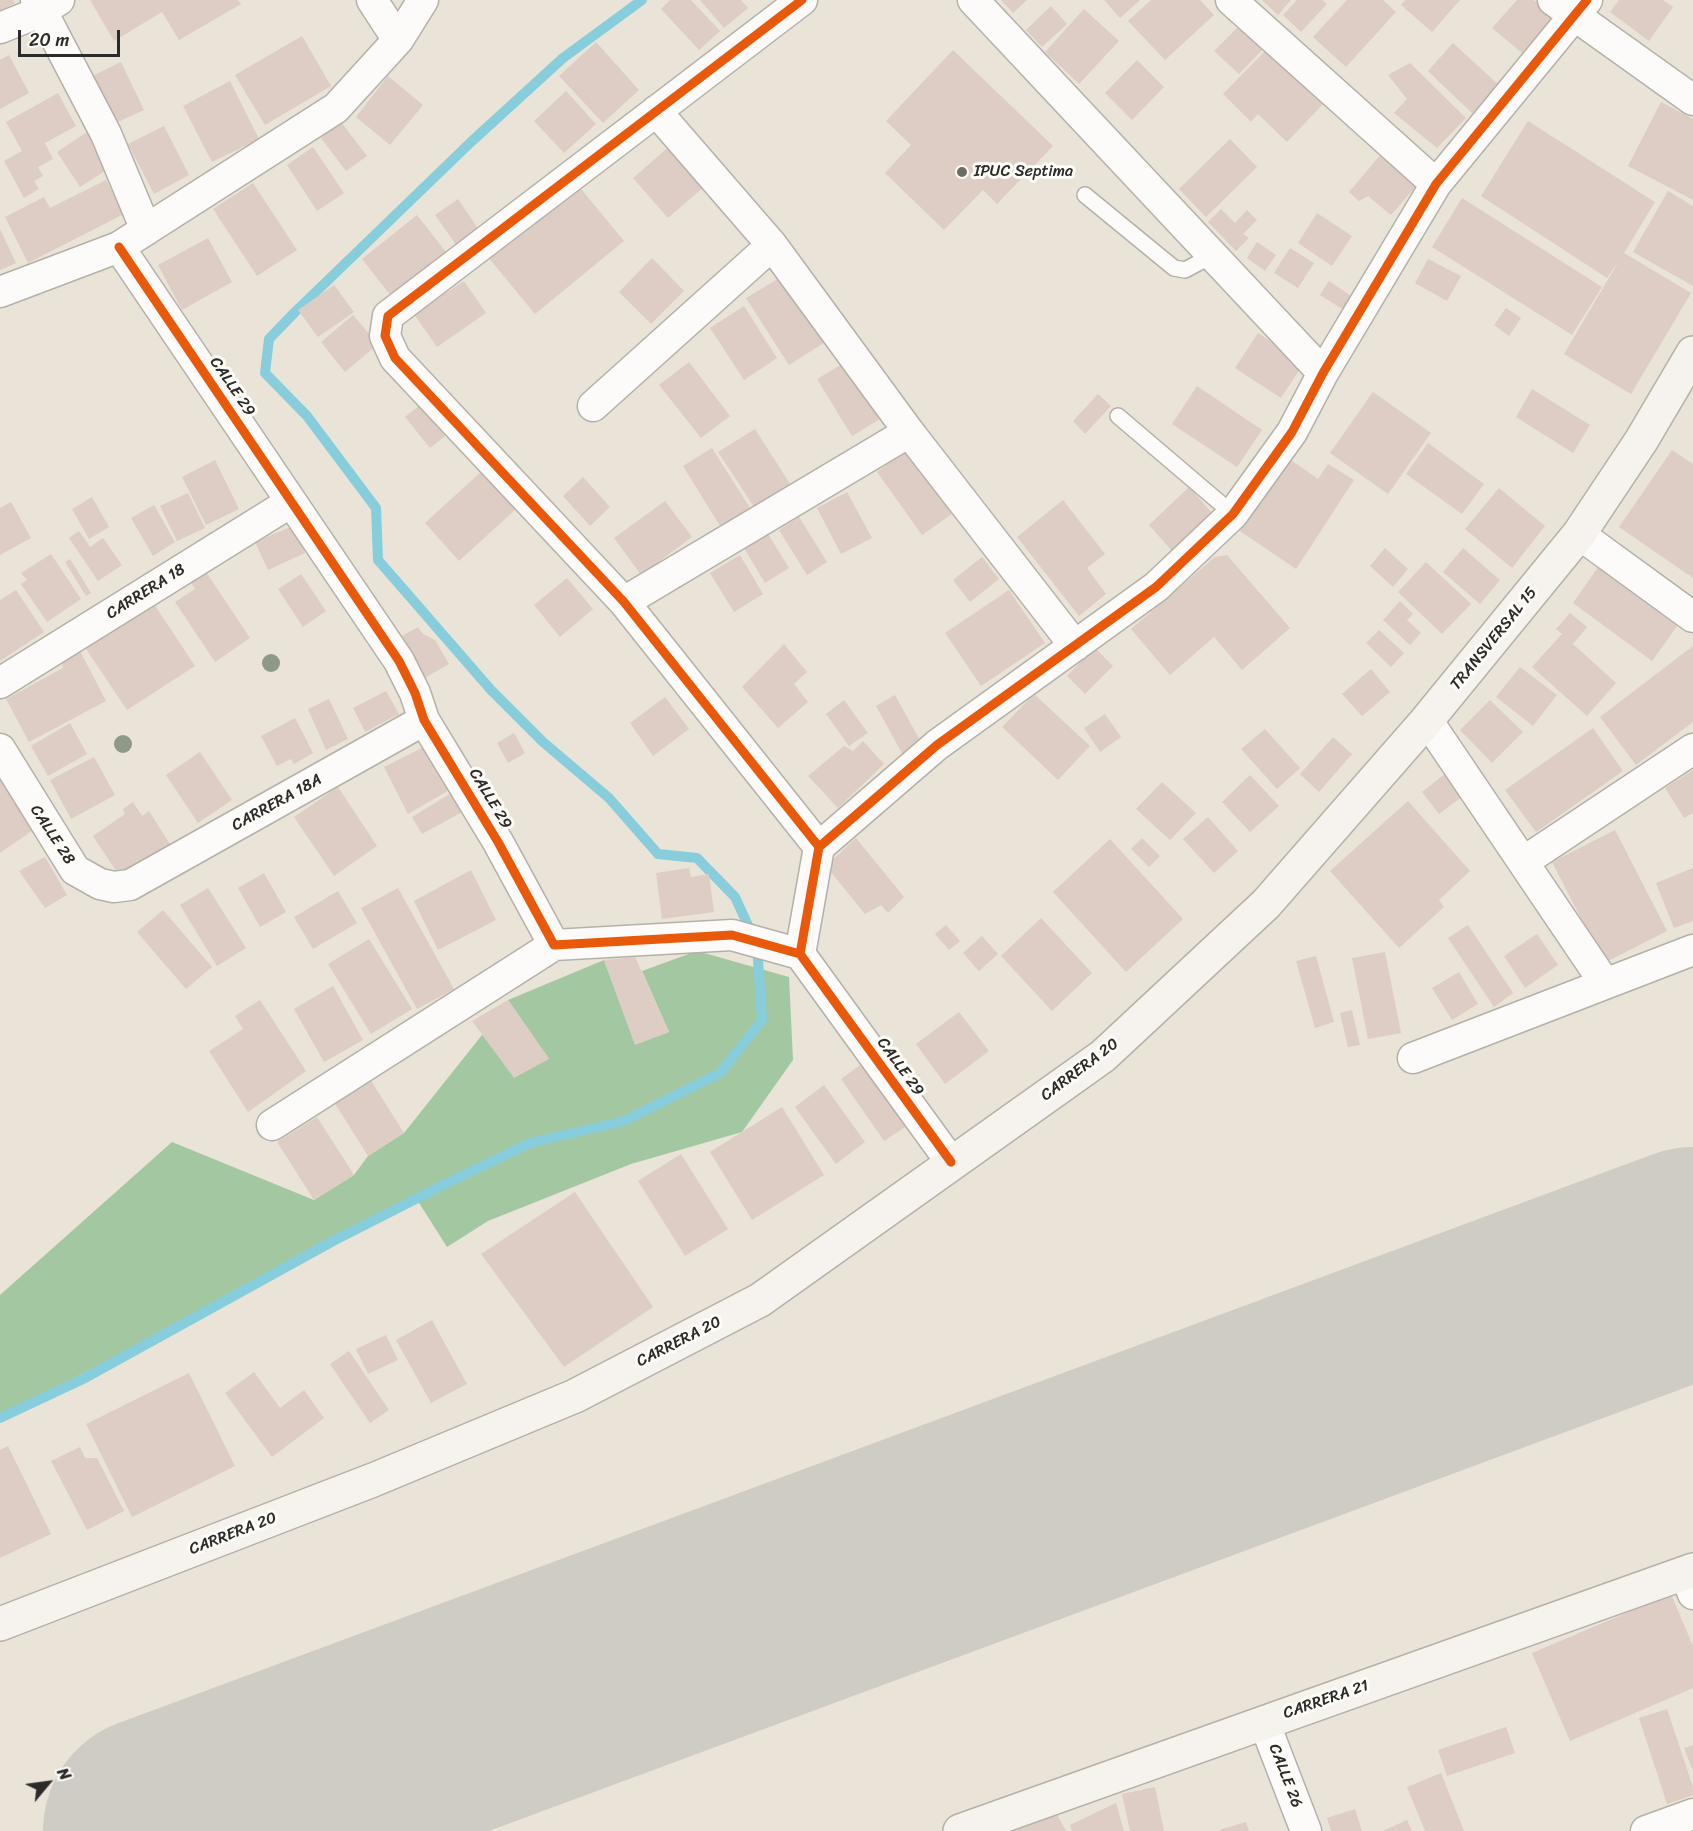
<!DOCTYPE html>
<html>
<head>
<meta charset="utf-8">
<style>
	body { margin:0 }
	#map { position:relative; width:1693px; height:1831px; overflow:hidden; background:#e9e4d7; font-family:Sriracha,sans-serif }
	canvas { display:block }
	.north { position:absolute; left:18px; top:1753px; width:60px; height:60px; -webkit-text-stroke:4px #fdfcf7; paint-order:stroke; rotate:61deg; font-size:16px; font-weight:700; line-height:24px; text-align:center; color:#2b2b2b }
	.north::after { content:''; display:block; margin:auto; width:21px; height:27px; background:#2b2b2b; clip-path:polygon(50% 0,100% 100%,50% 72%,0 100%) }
	.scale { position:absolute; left:18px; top:30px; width:102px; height:27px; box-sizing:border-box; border:3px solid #2b2b2b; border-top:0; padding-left:8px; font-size:18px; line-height:21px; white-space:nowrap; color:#2b2b2b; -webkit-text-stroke:4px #fdfcf7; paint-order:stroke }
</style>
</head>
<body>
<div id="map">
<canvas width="1693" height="1831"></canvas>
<div class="north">N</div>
<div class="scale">20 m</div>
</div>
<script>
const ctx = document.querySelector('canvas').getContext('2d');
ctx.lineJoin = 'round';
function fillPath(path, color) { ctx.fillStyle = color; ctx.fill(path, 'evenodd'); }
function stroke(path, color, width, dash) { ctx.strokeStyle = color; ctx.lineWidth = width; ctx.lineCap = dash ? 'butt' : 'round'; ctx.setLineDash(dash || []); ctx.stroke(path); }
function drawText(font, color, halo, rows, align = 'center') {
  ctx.font = font + ' Sriracha,sans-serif'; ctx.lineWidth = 6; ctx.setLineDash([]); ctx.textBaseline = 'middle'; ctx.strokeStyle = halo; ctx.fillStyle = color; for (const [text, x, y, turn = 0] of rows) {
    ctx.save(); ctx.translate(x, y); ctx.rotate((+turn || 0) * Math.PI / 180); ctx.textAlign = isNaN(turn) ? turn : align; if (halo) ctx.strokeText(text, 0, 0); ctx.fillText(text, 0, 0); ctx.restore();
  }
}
fillPath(new Path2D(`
	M 697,951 L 789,977 L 793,1060 L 742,1132 L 631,1164 L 488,1221 L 447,1247 L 416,1198 L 0,1417 L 0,1295 L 172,1142 L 314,1200 L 354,1175 L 368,1156 L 404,1133 L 482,1035 L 549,1059 L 508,1000 L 604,960 L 635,1044 L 669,1032 L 642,971 Z`), '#a3c7a1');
stroke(new Path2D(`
	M 0,1418 L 83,1379 L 333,1241 L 445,1184 L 530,1143 L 624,1121 L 720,1073 L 762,1020 L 757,945 L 735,897 L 697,858 L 658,854 L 609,798 L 543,742 L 491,690 L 378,560 L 376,508 L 307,416 L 265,373 L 269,339 L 295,312 L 471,142 L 563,58 L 642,0`), '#88cddb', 10);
stroke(new Path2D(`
	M 158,1831 L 1693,1262`), '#ceccc4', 230);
fillPath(new Path2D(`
	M 0,0 L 13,0 L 15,3 L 0,11 Z
	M 90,0 L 238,0 L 241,4 L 179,40 L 162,12 L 114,41 Z
	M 670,0 L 691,0 L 720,31 L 699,50 L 661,9 Z
	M 700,0 L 741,0 L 748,8 L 724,28 Z
	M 1001,0 L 1027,0 L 1013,13 Z
	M 1104,0 L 1140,0 L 1120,18 Z
	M 1151,0 L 1200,0 L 1214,15 L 1165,60 L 1128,21 Z
	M 1262,0 L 1291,0 L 1278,15 Z
	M 1297,0 L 1322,0 L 1327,4 L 1301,32 L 1283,15 Z
	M 1347,0 L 1383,0 L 1396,12 L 1346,67 L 1313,37 Z
	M 1405,0 L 1460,0 L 1432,32 L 1401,5 Z
	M 1517,0 L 1534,0 L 1553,17 L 1522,53 L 1492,28 Z
	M 1619,0 L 1663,0 L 1673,7 L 1649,41 L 1610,12 Z
	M 1051,6 L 1067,24 L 1042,47 L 1026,30 Z
	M 1084,9 L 1119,41 L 1079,84 L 1045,52 Z
	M 1240,25 L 1264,48 L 1239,74 L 1214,51 Z
	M 302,36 L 331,86 L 265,125 L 235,75 Z
	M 596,42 L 639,90 L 603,123 L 559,76 Z
	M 1453,43 L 1501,87 L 1474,115 L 1428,71 Z
	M 1267,49 L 1324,103 L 1287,142 L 1258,114 L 1251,122 L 1223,94 Z
	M 953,50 L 1053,146 L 997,204 L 983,190 L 944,230 L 885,173 L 911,145 L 886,121 Z
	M 9,55 L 29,93 L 0,109 L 0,60 Z
	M 1137,60 L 1164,87 L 1132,120 L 1105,93 Z
	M 121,62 L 144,110 L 111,125 L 88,78 Z
	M 1410,63 L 1466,118 L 1437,148 L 1394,113 L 1407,99 L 1388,75 Z
	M 388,76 L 423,105 L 390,145 L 356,117 Z
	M 230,81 L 259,139 L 212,162 L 183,106 Z
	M 566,91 L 596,124 L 564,153 L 534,121 Z
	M 58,93 L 76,126 L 45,143 L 53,159 L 38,167 L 43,176 L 34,181 L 39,189 L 24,198 L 4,161 L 22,151 L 6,122 Z
	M 1661,102 L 1693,119 L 1693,200 L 1628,166 Z
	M 1528,121 L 1655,202 L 1624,253 L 1691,293 L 1631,394 L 1564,354 L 1620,259 L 1607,278 L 1481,196 Z
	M 341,122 L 367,156 L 346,171 L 321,138 Z
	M 96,126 L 119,162 L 80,187 L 57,152 Z
	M 164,126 L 189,175 L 154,194 L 128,144 Z
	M 1230,139 L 1257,167 L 1206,217 L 1179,189 Z
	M 671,145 L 706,185 L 668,218 L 633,178 Z
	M 313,147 L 344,193 L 317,211 L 287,165 Z
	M 1382,153 L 1418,184 L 1391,215 L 1368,196 L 1359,201 L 1349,192 Z
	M 106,180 L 124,214 L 28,263 L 5,217 L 44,197 L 50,208 Z
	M 253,183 L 297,250 L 257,276 L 213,209 Z
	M 577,184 L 624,241 L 535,314 L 488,257 Z
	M 1668,191 L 1693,206 L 1693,286 L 1633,252 Z
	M 1462,198 L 1602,287 L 1572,335 L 1432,247 Z
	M 458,199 L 479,230 L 457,246 L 435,215 Z
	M 1221,209 L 1235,223 L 1247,210 L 1257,220 L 1243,234 L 1249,238 L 1236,251 L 1208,222 Z
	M 1317,213 L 1352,236 L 1332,266 L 1298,243 Z
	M 417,215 L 446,252 L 391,296 L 362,259 Z
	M 0,229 L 16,263 L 0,270 Z
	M 208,238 L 232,282 L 182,310 L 158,265 Z
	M 1257,242 L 1276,255 L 1265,271 L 1247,258 Z
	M 1290,248 L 1314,263 L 1298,288 L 1274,273 Z
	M 652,258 L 684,291 L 651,324 L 619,292 Z
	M 1428,259 L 1461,276 L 1447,301 L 1415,283 Z
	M 786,274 L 827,341 L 789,365 L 746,298 Z
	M 464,281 L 486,313 L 437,347 L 414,314 Z
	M 1329,281 L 1356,299 L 1347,312 L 1320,295 Z
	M 334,285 L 354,312 L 318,337 L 298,310 Z
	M 744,306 L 777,358 L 744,380 L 710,328 Z
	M 1506,308 L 1521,318 L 1509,336 L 1494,325 Z
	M 353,315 L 378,344 L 345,372 L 321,342 Z
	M 1258,333 L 1304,363 L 1281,398 L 1235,368 Z
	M 689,362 L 730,416 L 701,438 L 659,385 Z
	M 846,362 L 880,419 L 852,436 L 817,379 Z
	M 1197,386 L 1262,430 L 1237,467 L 1172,424 Z
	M 1532,389 L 1590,425 L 1573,453 L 1516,417 Z
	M 1373,392 L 1431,433 L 1388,494 L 1330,453 Z
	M 1098,394 L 1111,406 L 1085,434 L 1073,421 Z
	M 420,405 L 445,436 L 430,448 L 405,417 Z
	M 755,429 L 790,484 L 754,507 L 718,452 Z
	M 1428,443 L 1484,484 L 1462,514 L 1406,474 Z
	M 712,448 L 750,508 L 720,526 L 683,466 Z
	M 907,450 L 952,514 L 922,535 L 877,472 Z
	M 1672,450 L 1693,464 L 1693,578 L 1619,527 Z
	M 1288,458 L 1318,479 L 1328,464 L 1354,480 L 1296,569 L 1240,531 Z
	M 215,460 L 239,509 L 206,525 L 182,477 Z
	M 482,471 L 516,509 L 459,561 L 425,523 Z
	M 583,477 L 610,507 L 590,526 L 563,496 Z
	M 1189,487 L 1213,514 L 1172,551 L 1149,525 Z
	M 1499,488 L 1545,526 L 1512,568 L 1465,529 Z
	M 847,492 L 872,538 L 841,554 L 817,508 Z
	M 188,493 L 205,528 L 177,541 L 160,506 Z
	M 92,497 L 109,527 L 89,539 L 72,509 Z
	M 1063,500 L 1105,554 L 1087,568 L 1106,594 L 1079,616 L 1017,537 Z
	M 665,501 L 692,537 L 641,575 L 614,538 Z
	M 11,502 L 31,538 L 0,555 L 0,508 Z
	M 154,505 L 175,542 L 153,556 L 131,518 Z
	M 799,517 L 827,562 L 807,575 L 779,530 Z
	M 293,526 L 305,553 L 268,570 L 255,542 Z
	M 79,531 L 90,547 L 103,538 L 122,565 L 98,581 L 69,538 Z
	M 768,534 L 789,568 L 765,583 L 744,548 Z
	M 1385,548 L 1408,569 L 1393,587 L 1370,566 Z
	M 1463,548 L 1500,580 L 1480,604 L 1443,572 Z
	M 51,554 L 81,599 L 47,622 L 21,584 L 27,580 L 21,573 Z
	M 740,555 L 763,594 L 734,612 L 710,573 Z
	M 1227,555 L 1290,628 L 1242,670 L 1214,637 L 1170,675 L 1131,629 L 1215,557 Z
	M 982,557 L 999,579 L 970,602 L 953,580 Z
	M 70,559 L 91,593 L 86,596 L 65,562 Z
	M 1603,560 L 1683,618 L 1652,661 L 1573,603 Z
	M 1426,562 L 1471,604 L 1442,634 L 1398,592 Z
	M 206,572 L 250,638 L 215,662 L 175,602 L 195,589 L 191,583 Z
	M 301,574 L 326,611 L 303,627 L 278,589 Z
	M 567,578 L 593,609 L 560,637 L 534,605 Z
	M 16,590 L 44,632 L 0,661 L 0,600 Z
	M 1009,590 L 1045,643 L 981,686 L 945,633 Z
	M 150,598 L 195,666 L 127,710 L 82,643 Z
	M 1400,601 L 1413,614 L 1407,620 L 1421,633 L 1410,645 L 1383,620 Z
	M 1570,613 L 1587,627 L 1573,644 L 1616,683 L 1587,716 L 1532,667 L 1562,634 L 1556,629 Z
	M 418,627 L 423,634 L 435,640 L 449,664 L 421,680 L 406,653 L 408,646 L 402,636 Z
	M 1379,630 L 1404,653 L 1391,667 L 1366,643 Z
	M 784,644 L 807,672 L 794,684 L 808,702 L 778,728 L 742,687 Z
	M 1693,646 L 1693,722 L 1636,765 L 1600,717 Z
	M 1094,647 L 1113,666 L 1085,694 L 1067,676 Z
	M 79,649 L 106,701 L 29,742 L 6,699 L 63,668 L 61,658 Z
	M 1520,667 L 1557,695 L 1533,726 L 1496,697 Z
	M 1371,669 L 1390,692 L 1362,716 L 1342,694 Z
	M 386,691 L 399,714 L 365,732 L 353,708 Z
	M 1034,694 L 1090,746 L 1058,780 L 1002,727 Z
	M 895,695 L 922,744 L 903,755 L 876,706 Z
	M 665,697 L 689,729 L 653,756 L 630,723 Z
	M 329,699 L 348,739 L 326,750 L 308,709 Z
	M 844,700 L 868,733 L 849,746 L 826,714 Z
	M 1490,700 L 1523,732 L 1492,763 L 1460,730 Z
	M 1105,714 L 1121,737 L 1100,752 L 1084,728 Z
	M 295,718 L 313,753 L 294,764 L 291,759 L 277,766 L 261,736 Z
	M 70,723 L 87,754 L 48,776 L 31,746 Z
	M 1593,728 L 1623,771 L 1536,832 L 1505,790 Z
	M 1265,729 L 1300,768 L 1277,789 L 1241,749 Z
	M 514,733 L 525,753 L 508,763 L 497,743 Z
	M 1333,737 L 1352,754 L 1319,792 L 1300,774 Z
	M 863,741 L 884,764 L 838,808 L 808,776 L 844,746 L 853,751 Z
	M 426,746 L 451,789 L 408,814 L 384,767 Z
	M 200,752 L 232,800 L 198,823 L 166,775 Z
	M 94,757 L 115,795 L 71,819 L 50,780 Z
	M 0,769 L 39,826 L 0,853 Z
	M 1693,770 L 1693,813 L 1684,818 L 1665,788 Z
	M 1446,773 L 1463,796 L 1439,814 L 1422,792 Z
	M 1250,775 L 1279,806 L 1250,832 L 1222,802 Z
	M 1162,782 L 1196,813 L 1170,840 L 1136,809 Z
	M 338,787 L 377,846 L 334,876 L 294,817 Z
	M 458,789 L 471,807 L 422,834 L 412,817 Z
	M 1408,801 L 1470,871 L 1439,900 L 1444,907 L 1399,948 L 1330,871 Z
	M 133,802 L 142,816 L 149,811 L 170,844 L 120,877 L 93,836 L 125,814 L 123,809 Z
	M 1208,817 L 1238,851 L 1214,873 L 1183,839 Z
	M 1615,830 L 1667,931 L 1604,963 L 1552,862 Z
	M 856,838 L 904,897 L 888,913 L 881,905 L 865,914 L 826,866 Z
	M 1142,838 L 1160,856 L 1149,867 L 1131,849 Z
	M 1110,839 L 1183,919 L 1126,972 L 1053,892 Z
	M 45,857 L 67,895 L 45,908 L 19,871 Z
	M 689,868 L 691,877 L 709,874 L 714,912 L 662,919 L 656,873 Z
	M 1693,868 L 1693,921 L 1674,928 L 1656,883 Z
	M 471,870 L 496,920 L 438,950 L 414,901 Z
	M 264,873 L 286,912 L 260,927 L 238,888 Z
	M 208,888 L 246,948 L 217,966 L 180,905 Z
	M 398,888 L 454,989 L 417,1009 L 361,908 Z
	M 338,891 L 357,923 L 313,949 L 294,917 Z
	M 163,910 L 212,967 L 186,989 L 137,932 Z
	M 1041,918 L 1092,973 L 1052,1011 L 1001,956 Z
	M 946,925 L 960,941 L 949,950 L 935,934 Z
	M 1468,925 L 1513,993 L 1494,1007 L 1448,938 Z
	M 1537,934 L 1558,965 L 1525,988 L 1504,956 Z
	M 982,936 L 998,954 L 979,971 L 963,953 Z
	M 369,939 L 412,1009 L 371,1034 L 328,964 Z
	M 1385,952 L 1401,1033 L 1368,1039 L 1352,958 Z
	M 1316,956 L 1334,1022 L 1315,1028 L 1296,961 Z
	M 635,957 L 669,1032 L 635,1045 L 604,960 Z
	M 1459,972 L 1478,1004 L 1452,1020 L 1432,988 Z
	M 333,986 L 363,1040 L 324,1062 L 294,1009 Z
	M 260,1000 L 306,1071 L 248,1112 L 209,1051 L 243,1029 L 235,1016 Z
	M 508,1000 L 549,1059 L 514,1078 L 472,1021 Z
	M 1352,1010 L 1360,1045 L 1348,1047 L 1340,1013 Z
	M 959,1012 L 989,1051 L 945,1084 L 916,1044 Z
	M 867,1060 L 911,1123 L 884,1141 L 841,1079 Z
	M 370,1079 L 404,1133 L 368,1156 L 334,1102 Z
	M 824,1085 L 865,1142 L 836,1164 L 795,1107 Z
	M 782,1107 L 824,1175 L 752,1220 L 710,1152 Z
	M 317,1117 L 354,1175 L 314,1200 L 277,1142 Z
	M 681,1154 L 728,1229 L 685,1256 L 638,1181 Z
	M 575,1192 L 653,1307 L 564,1367 L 481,1254 Z
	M 432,1320 L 467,1384 L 431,1403 L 396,1340 Z
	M 386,1335 L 398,1360 L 368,1374 L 356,1349 Z
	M 349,1351 L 389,1410 L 370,1423 L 330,1364 Z
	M 254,1372 L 280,1408 L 304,1390 L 324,1418 L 272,1457 L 225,1393 Z
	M 189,1373 L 235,1466 L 132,1517 L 86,1424 Z
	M 8,1446 L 51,1534 L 0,1558 L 0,1450 Z
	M 80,1447 L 85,1458 L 97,1458 L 124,1511 L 87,1530 L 51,1461 Z
	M 1671,1594 L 1693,1646 L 1693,1688 L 1570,1741 L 1532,1653 Z
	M 1667,1709 L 1693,1787 L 1693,1795 L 1667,1804 L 1639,1718 Z
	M 1506,1727 L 1515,1753 L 1447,1776 L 1438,1750 Z
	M 1693,1745 L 1693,1771 L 1684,1748 Z
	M 1441,1773 L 1464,1831 L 1425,1831 L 1407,1787 Z
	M 1155,1787 L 1164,1831 L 1130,1831 L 1122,1794 Z
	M 1116,1803 L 1124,1831 L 1072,1831 L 1070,1825 Z
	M 1355,1809 L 1362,1831 L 1331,1831 L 1327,1818 Z
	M 1055,1811 L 1066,1831 L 1000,1831 Z
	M 1407,1820 L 1412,1831 L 1383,1831 Z
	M 1246,1822 L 1249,1831 L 1219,1831 L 1219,1830 Z`), '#ddcdc4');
const lane = new Path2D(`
	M 1085,195 L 1174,268 L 1185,270 L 1213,255
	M 1118,416 L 1233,514`);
const street = new Path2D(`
	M 36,0 L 106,134 L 146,230
	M 372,0 L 398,40
	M 973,0 L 1323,373
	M 1231,0 L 1436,184
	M 1553,0 L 1693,100
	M 0,28 L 42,11 L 59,0
	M 656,111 L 772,245 L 909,432 L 1075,646
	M 119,247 L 399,661 L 415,693 L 424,720 L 498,842 L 554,945 L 732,935 L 800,954 L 951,1162
	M 0,292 L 119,247 L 336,108 L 398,40 L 423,0
	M 593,406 L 772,245
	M 1579,534 L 1693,617
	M 624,602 L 909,432
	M 0,683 L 291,502
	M 1427,720 L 1604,982
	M 0,749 L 75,870 L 100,884 L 114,887 L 130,885 L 424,720
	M 819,847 L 937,745 L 1156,587 L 1233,514 L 1292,432 L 1323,373 L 1436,184 L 1587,0
	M 1523,862 L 1693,749
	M 800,954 L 819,847 L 624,602 L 395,358 L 385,336 L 388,316 L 802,0
	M 1413,1058 L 1693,950
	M 272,1125 L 554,945
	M 1685,1573 L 1693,1594
	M 1264,1722 L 1306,1831
	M 1646,1831 L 1693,1814`);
const secondary = new Path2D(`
	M 0,1624 L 373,1480 L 575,1396 L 760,1300 L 1103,1056 L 1266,904 L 1427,720 L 1579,534 L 1641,441 L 1693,353
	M 960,1831 L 1693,1570`);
stroke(lane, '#b4b1a9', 18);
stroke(street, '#b4b1a9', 33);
stroke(secondary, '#b4b1a9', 36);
stroke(lane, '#fcfbf9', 15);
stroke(street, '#fcfbf9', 30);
stroke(secondary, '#f6f2ee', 33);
stroke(new Path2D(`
	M 119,247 L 399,661 L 415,693 L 424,720 L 498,842 L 554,945 L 732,935 L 800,954 L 951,1162
	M 819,847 L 937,745 L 1156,587 L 1233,514 L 1292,432 L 1323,373 L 1436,184 L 1587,0
	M 800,954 L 819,847 L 624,602 L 395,358 L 385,336 L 388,316 L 802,0`), '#e8590c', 9);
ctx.fillStyle = '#8f9988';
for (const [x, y] of [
	[271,663],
	[123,744]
]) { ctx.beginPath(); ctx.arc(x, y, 9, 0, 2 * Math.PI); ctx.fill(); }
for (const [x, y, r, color] of [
	[962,172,6,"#6e6c67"]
]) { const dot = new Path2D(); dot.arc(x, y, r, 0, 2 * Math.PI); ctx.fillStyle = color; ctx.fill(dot); stroke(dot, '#fdfcf7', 2); }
drawText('16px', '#2b2b2b', '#fdfcf7', [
	["IPUC Septima",974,172]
], 'left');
drawText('16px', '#2b2b2b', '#fdfcf7', [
	["CALLE 29",232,387,56],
	["CARRERA 18",146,592,-32],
	["TRANSVERSAL 15",1494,639,-51],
	["CALLE 29",490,799,59],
	["CARRERA 18A",277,803,-29],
	["CALLE 28",52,835,57],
	["CALLE 29",900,1067,54],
	["CARRERA 20",1080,1070,-37],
	["CARRERA 20",679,1342,-27],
	["CARRERA 20",233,1534,-21],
	["CARRERA 21",1326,1700,-19],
	["CALLE 26",1285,1776,69]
]);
</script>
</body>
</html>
